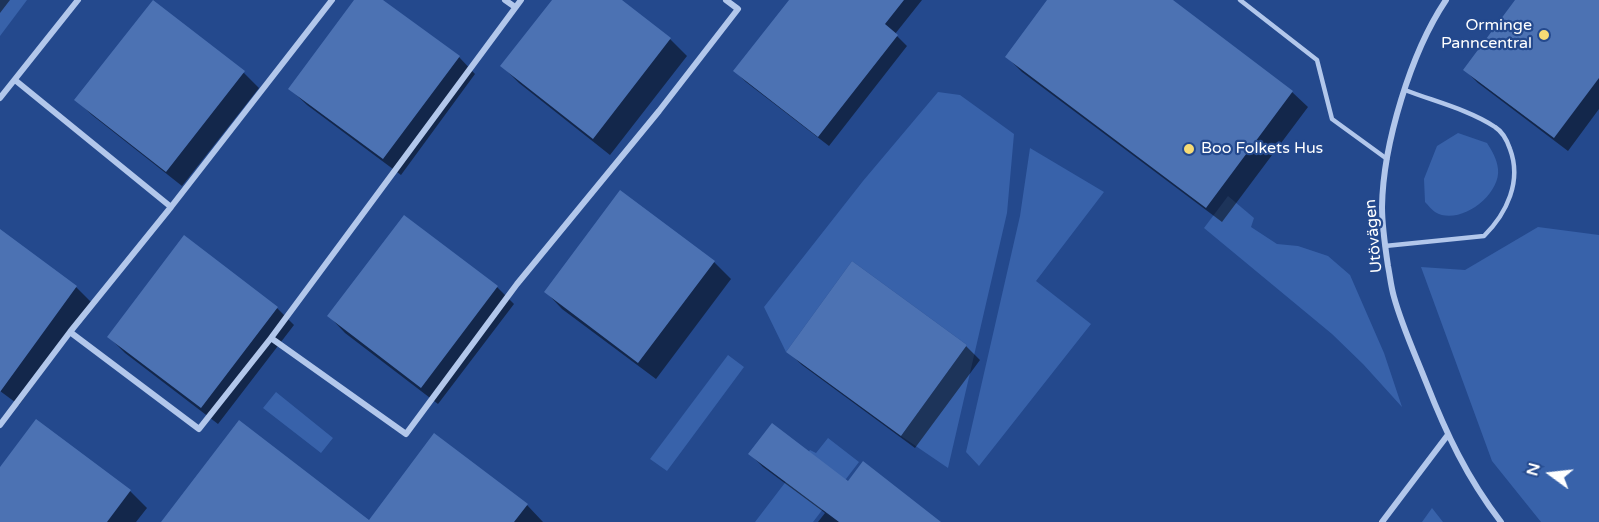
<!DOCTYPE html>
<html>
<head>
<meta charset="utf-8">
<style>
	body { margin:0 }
	#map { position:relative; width:1599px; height:522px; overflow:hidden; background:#24498d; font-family:"Varela Round",sans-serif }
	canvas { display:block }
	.north { position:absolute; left:1521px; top:444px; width:60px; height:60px; -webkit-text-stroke:4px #24498d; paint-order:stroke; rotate:285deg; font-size:16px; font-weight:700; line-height:24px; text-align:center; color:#fff }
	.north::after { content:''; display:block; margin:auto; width:21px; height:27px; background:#fff; clip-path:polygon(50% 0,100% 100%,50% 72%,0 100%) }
</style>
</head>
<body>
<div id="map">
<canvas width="1599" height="522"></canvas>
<div class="north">N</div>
</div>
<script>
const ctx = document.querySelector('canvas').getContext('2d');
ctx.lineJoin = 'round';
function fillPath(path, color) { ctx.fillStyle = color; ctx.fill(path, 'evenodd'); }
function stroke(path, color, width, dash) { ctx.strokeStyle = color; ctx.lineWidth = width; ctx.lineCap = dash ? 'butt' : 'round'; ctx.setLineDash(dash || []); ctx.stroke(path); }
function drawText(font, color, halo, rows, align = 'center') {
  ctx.font = font + ' "Varela Round",sans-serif'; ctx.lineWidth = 4.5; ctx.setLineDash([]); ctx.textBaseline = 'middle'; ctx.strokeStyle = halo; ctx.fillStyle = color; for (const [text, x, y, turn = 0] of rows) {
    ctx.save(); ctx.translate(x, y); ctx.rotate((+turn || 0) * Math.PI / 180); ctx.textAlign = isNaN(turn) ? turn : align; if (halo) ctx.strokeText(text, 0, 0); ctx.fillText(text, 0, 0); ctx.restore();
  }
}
fillPath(new Path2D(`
	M 0,0 L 27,0 L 0,36 Z
	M 938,92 L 960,95 L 1014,134 L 1007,213 L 948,468 L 901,436 L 967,345 L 852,261 L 786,352 L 764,307 L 863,181 Z
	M 1458,133 L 1487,143 C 1492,151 1497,159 1498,169 C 1501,195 1459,227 1435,212 C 1432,210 1428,205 1425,202 L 1424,179 L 1437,146 Z
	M 1030,148 L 1104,192 L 1036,281 L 1091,324 L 979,466 L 966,452 L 1020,216 Z
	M 1228,196 L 1254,218 L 1251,227 L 1277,244 L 1298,246 L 1328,256 L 1350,275 L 1384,353 L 1402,407 L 1363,364 L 1332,334 L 1204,228 Z
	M 1538,227 L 1599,235 L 1599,522 L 1541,522 L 1492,461 L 1421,267 L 1465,270 Z
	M 728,355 L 744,367 L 667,471 L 650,459 Z
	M 276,392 L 333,438 L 321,453 L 263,408 Z
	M 828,438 L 859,462 L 813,522 L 755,522 L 810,450 L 816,453 Z
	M 1432,508 L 1443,522 L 1422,522 Z`), '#3862aa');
fillPath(new Path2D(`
	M 0,0 L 10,0 L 0,13 Z
	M 356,0 L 381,0 L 459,57 L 475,74 L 401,175 L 307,105 L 290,89 Z
	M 554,0 L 620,0 L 670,39 L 687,56 L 610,155 L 519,83 L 502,66 Z
	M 791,0 L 922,0 L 895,34 L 907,46 L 829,146 L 746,82 L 735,71 Z
	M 1049,0 L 1170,0 L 1292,92 L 1308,107 L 1222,222 L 1022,72 L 1007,57 Z
	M 1517,0 L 1599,0 L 1599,109 L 1568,151 L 1478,83 L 1465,70 Z
	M 244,73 L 259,88 L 182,186 L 92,115 L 76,100 Z
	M 621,192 L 714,262 L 731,279 L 656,379 L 562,309 L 546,292 Z
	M 404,217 L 497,287 L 514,304 L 438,404 L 345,333 L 329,316 Z
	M 0,231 L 76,287 L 93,304 L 19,405 L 0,391 Z
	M 277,308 L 294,325 L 218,424 L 125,353 L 109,337 Z
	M 966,346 L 980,360 L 915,448 L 802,365 L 788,352 Z
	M 750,454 L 848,483 L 939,522 L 818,522 L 825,513 L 763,467 Z
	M 0,470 L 130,491 L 147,508 L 136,522 L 0,522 Z
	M 527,505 L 543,522 L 370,522 Z`), '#0007');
fillPath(new Path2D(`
	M 153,0 L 245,71 L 166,172 L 74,100 Z
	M 354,0 L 383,0 L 460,56 L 383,159 L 288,89 Z
	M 552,0 L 622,0 L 671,38 L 593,139 L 500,66 Z
	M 789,0 L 904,0 L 885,24 L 898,35 L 818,137 L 733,71 Z
	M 1047,0 L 1173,0 L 1293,91 L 1206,208 L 1005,57 Z
	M 1515,0 L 1599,0 L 1599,78 L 1554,138 L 1463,70 Z
	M 620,190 L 715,261 L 638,363 L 544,292 Z
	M 404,215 L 498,286 L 421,388 L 327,316 Z
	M 0,229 L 77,286 L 0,392 Z
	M 184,235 L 278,307 L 201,408 L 107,337 Z
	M 852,261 L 967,345 L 901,436 L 786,352 Z
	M 36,419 L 131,490 L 107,522 L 0,522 L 0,467 Z
	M 239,420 L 369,520 L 434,433 L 528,504 L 514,522 L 161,522 Z
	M 772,423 L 848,481 L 863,461 L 941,522 L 839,522 L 748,454 Z`), '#4c72b3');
stroke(new Path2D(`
	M 1240,0 L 1317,60 L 1332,119 L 1387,159
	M 1385,246 L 1484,236 C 1507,213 1522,181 1510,149 C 1507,140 1503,132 1495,127 C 1470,110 1433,101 1405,90`), '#b2c7eb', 4.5);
stroke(new Path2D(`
	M 505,0 L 515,7
	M 521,0 L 271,338 L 406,434 L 517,284 L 659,111 L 738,9 L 726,0
	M 1446,0 C 1411,52 1383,144 1382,207 C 1382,226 1385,246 1388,266 C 1390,276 1391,287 1394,297 C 1402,326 1415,354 1426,382 C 1446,433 1467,478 1501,522
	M 15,80 L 171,207 L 332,0
	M 0,98 L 78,0
	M 70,332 L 199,429 L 271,338
	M 0,425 L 70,332 L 171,207
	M 1382,522 L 1447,436`), '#b2c7eb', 6);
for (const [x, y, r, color] of [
	[1544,35,6,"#f6db75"],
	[1189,149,6,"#f6db75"]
]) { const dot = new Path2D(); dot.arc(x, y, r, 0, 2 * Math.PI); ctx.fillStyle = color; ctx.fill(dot); stroke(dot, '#24498d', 2); }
drawText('16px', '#fff', '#24498d', [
	["Orminge",1532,26],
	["Panncentral",1532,44],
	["Boo Folkets Hus",1201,149,"left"]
], 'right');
drawText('16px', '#fff', '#24498d', [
	["Utövägen",1374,236,-95]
]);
</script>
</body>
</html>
